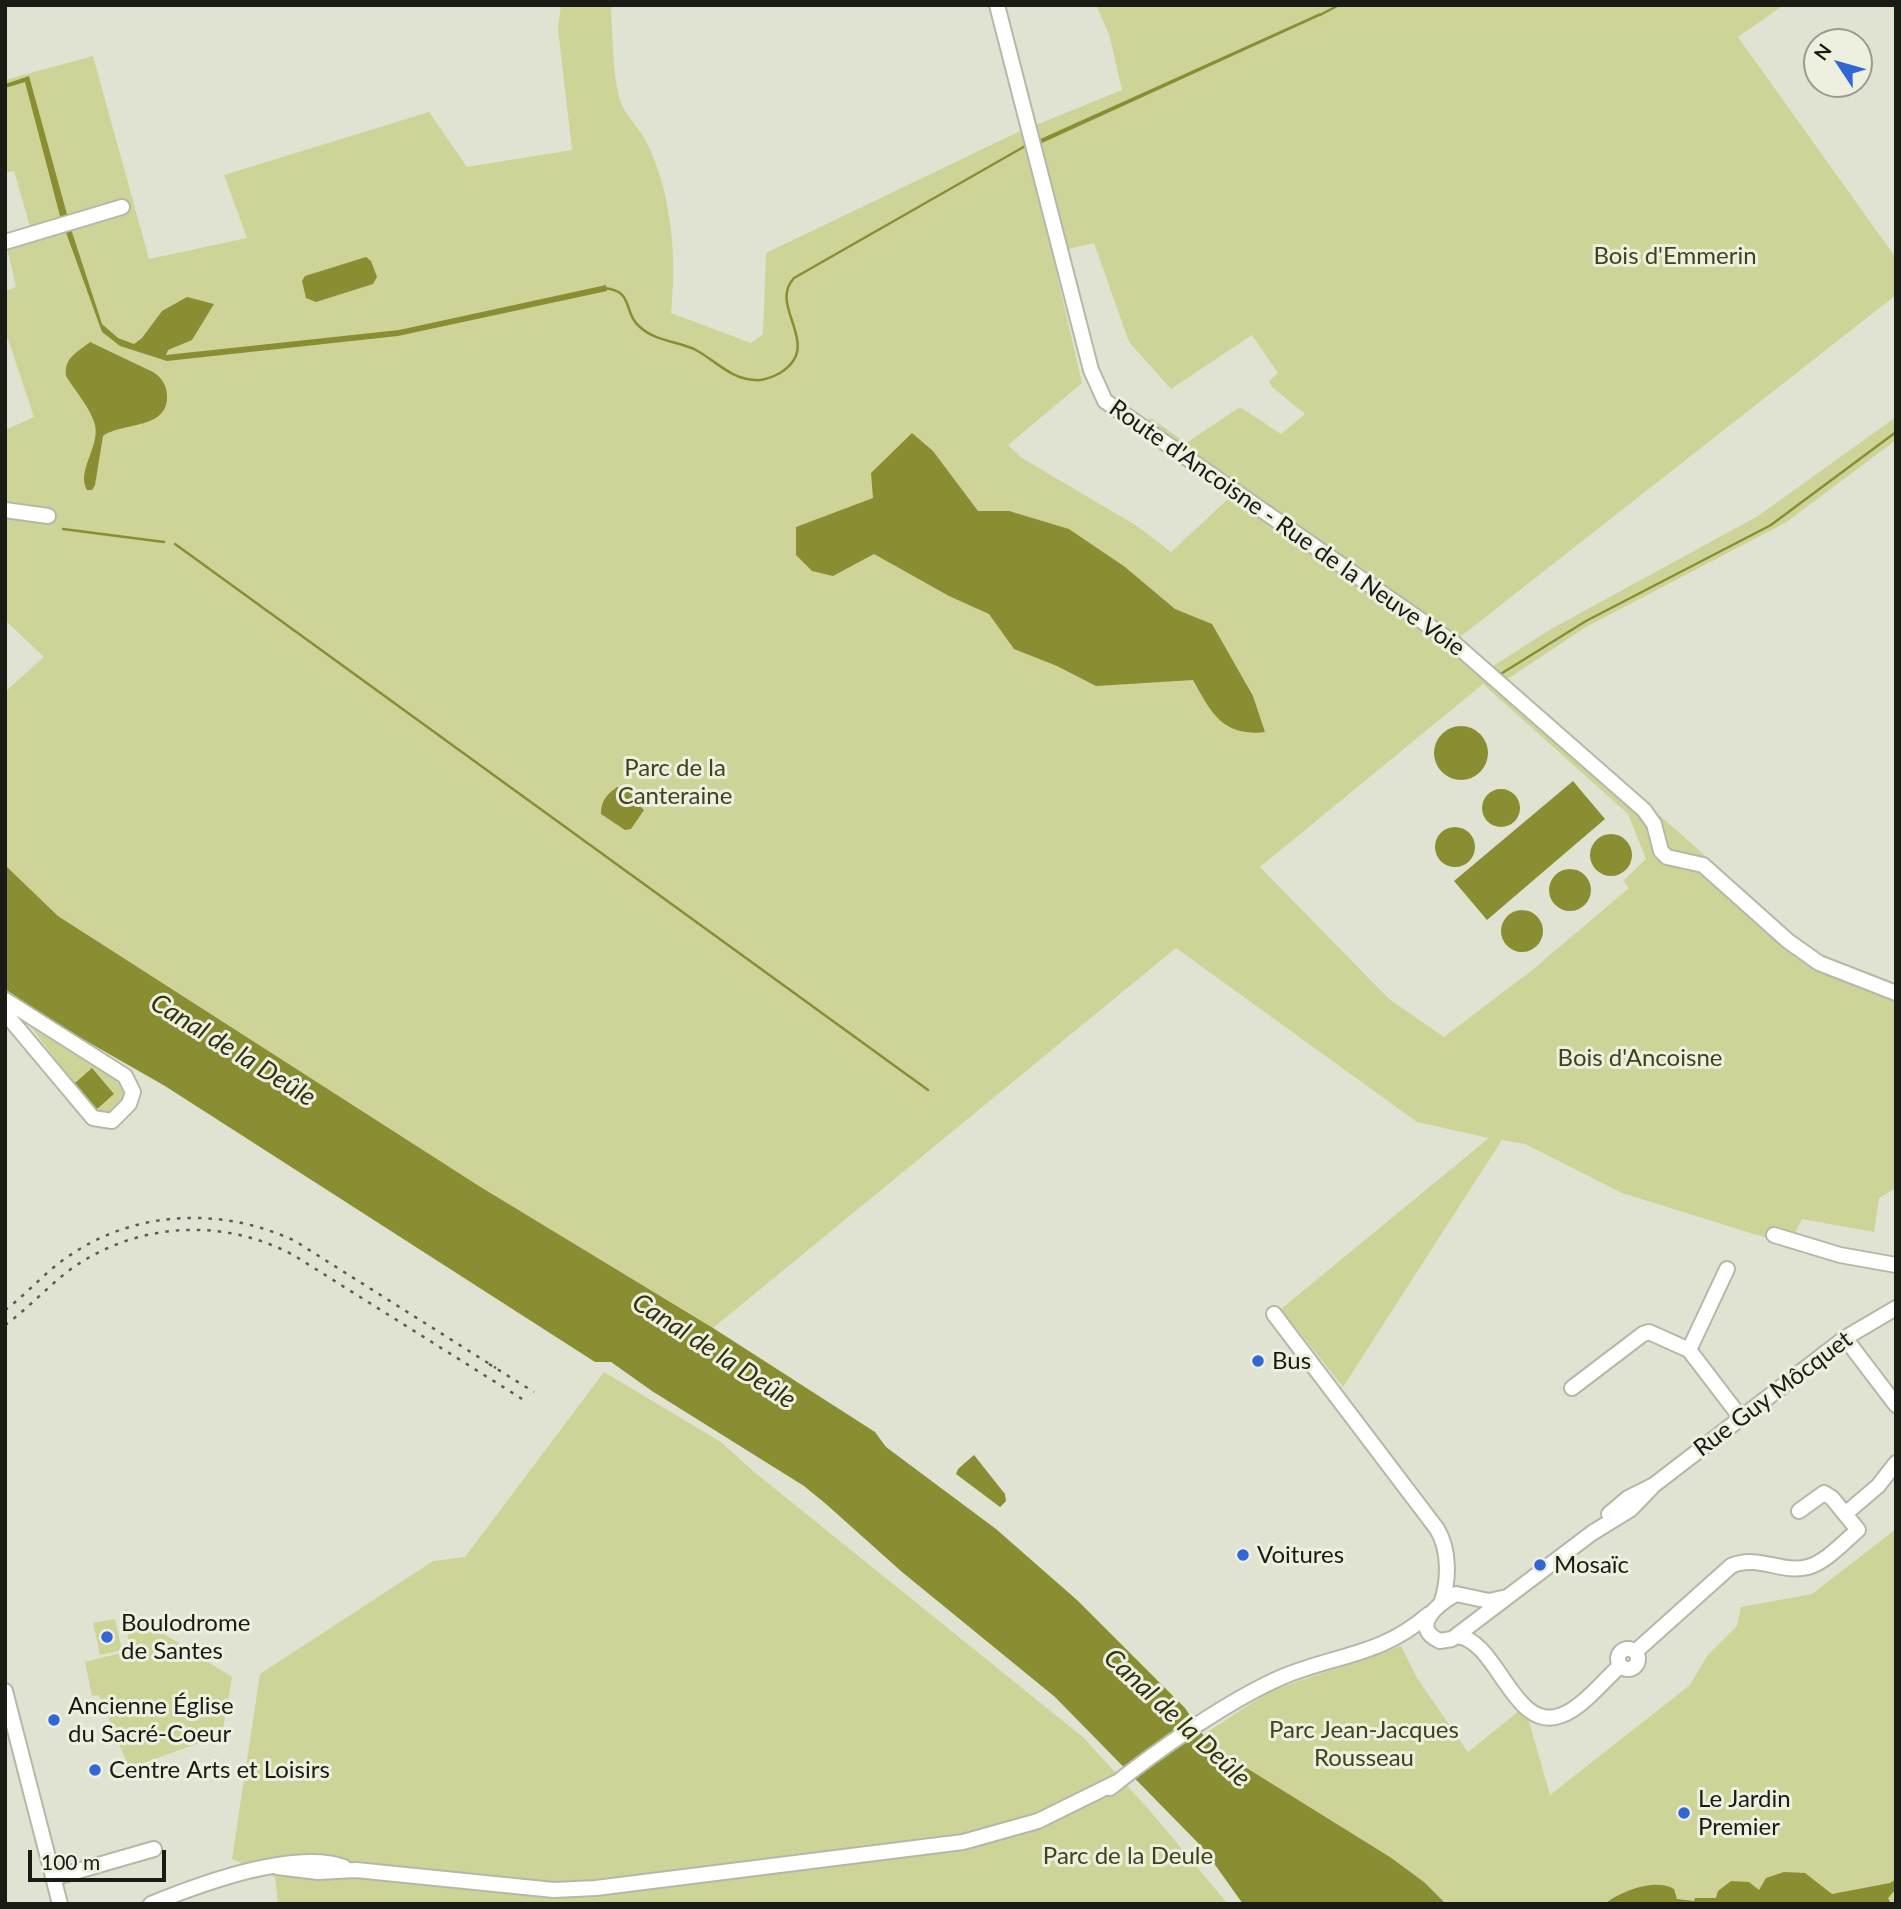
<!DOCTYPE html>
<html>
<head>
<meta charset="utf-8">
<style>
	body { margin:0 }
	#map { position:relative; width:1901px; height:1909px; overflow:hidden; background:#e1e3d2; font-family:Lato,sans-serif }
	canvas { display:block }
	.frame { position:absolute; inset:0; border:7px solid #1b1b15; pointer-events:none }
	.north { position:absolute; left:1803px; top:28px; width:70px; height:70px; box-sizing:border-box; background:#eef0df; border:2px solid #9a9b8e; border-radius:50%; rotate:306deg; font-size:19px; font-weight:700; line-height:28px; text-align:center; color:#1b1b15 }
	.north::after { content:''; display:block; margin:auto; width:24px; height:32px; background:#3066d5; clip-path:polygon(50% 0,100% 100%,50% 72%,0 100%) }
	.scale { position:absolute; left:28px; top:1850px; width:138px; height:32px; box-sizing:border-box; border:4px solid #1b1b15; border-top:0; padding-left:9px; font-size:21px; line-height:24px; white-space:nowrap; color:#1b1b15; -webkit-text-stroke:5px #eef0df; paint-order:stroke }
</style>
</head>
<body>
<div id="map">
<canvas width="1901" height="1909"></canvas>
<div class="frame"></div>
<div class="north">N</div>
<div class="scale">100 m</div>
</div>
<script>
const ctx = document.querySelector('canvas').getContext('2d');
ctx.lineJoin = 'round';
function fillPath(path, color) { ctx.fillStyle = color; ctx.fill(path, 'evenodd'); }
function stroke(path, color, width, dash) { ctx.strokeStyle = color; ctx.lineWidth = width; ctx.lineCap = dash ? 'butt' : 'round'; ctx.setLineDash(dash || []); ctx.stroke(path); }
function drawText(font, color, halo, rows, align = 'center') {
  ctx.font = font + ' Lato,sans-serif'; ctx.lineWidth = 6; ctx.setLineDash([]); ctx.textBaseline = 'middle'; ctx.strokeStyle = halo; ctx.fillStyle = color; for (const [text, x, y, turn = 0] of rows) {
    ctx.save(); ctx.translate(x, y); ctx.rotate((+turn || 0) * Math.PI / 180); ctx.textAlign = isNaN(turn) ? turn : align; if (halo) ctx.strokeText(text, 0, 0); ctx.fillText(text, 0, 0); ctx.restore();
  }
}
fillPath(new Path2D(`
	M 561,5 L 614,5 L 611,9 C 613,38 612,71 620,100 C 624,115 641,129 648,145 C 672,197 677,257 671,313 L 751,343 L 763,334 L 766,253 L 1016,133 L 1122,90 L 1109,34 L 1096,5 L 1784,5 L 1738,37 L 1896,258 L 1896,295 L 1460,637 L 1493,666 L 1551,629 L 1758,516 L 1896,417 L 1896,440 L 1785,523 L 1586,627 L 1506,680 L 1700,851 L 1790,936 L 1818,957 L 1896,987 L 1896,1188 L 1879,1198 L 1874,1232 L 1802,1219 L 1789,1245 L 1622,1193 L 1525,1144 L 1502,1140 L 1343,1387 L 1281,1309 L 1489,1138 L 1417,1122 L 1176,948 L 713,1328 L 479,1186 L 58,916 L 5,865 L 5,692 L 44,657 L 5,620 L 5,430 L 34,417 L 8,339 L 5,339 L 5,291 L 16,287 L 7,248 L 33,237 L 14,171 L 5,173 L 5,80 L 93,56 L 149,259 L 247,238 L 224,175 L 429,112 L 467,167 L 572,150 L 558,29 ZM 1094,243 L 1129,342 L 1171,389 L 1252,335 L 1278,373 L 1269,381 L 1272,387 L 1305,414 L 1281,434 L 1240,407 L 1186,443 L 1151,418 L 1137,432 L 1228,499 L 1171,552 L 1137,526 L 1022,458 L 1008,445 L 1082,383 L 1052,253 ZM 1483,684 L 1628,814 L 1646,859 L 1623,881 L 1629,888 L 1531,971 L 1444,1037 L 1389,999 L 1260,867 Z
	M 29,1024 L 120,1079 C 138,1099 115,1119 93,1110 Z
	M 604,1372 L 721,1442 L 753,1471 L 1084,1738 L 1151,1812 L 1228,1904 L 278,1904 L 275,1877 L 232,1859 L 260,1674 L 433,1561 L 465,1557 Z
	M 1896,1529 L 1896,1904 L 1446,1904 L 1424,1882 L 1390,1857 L 1234,1761 L 1203,1735 L 1270,1691 L 1401,1646 L 1417,1678 L 1468,1752 L 1519,1711 L 1528,1718 L 1550,1795 L 1690,1685 L 1707,1656 L 1737,1626 L 1741,1607 L 1812,1594 Z
	M 125,1609 L 232,1677 L 222,1735 L 129,1768 L 99,1695 L 92,1696 L 85,1662 L 129,1651 Z
	M 115,1619 L 122,1650 L 100,1655 L 93,1623 Z`), '#ced497');
fillPath(new Path2D(`
	M 1320,13 L 1322,15 L 1042,143 L 1038,148 L 1036,141 Z
	M 29,76 L 68,218 L 61,220 L 25,82 L 5,88 L 5,84 Z
	M 70,226 L 102,324 L 118,338 L 134,344 L 142,338 L 162,311 L 187,297 L 214,304 L 192,340 L 168,350 L 166,355 L 399,330 L 606,285 L 607,291 L 398,336 L 167,361 L 120,346 L 102,332 L 64,227 Z
	M 366,257 L 371,261 L 377,277 L 373,284 L 316,302 L 306,298 L 302,281 L 305,276 Z
	M 90,342 L 153,372 C 162,378 166,384 167,395 C 169,430 122,422 103,436 L 95,485 L 92,490 L 87,490 C 76,471 100,447 95,425 C 90,407 75,391 66,376 C 64,357 77,353 90,342 Z
	M 912,433 L 933,451 L 978,511 L 1009,511 L 1069,529 L 1125,567 L 1175,609 L 1212,624 L 1253,696 L 1265,732 C 1222,737 1211,712 1193,680 L 1096,686 L 1057,666 L 1014,649 L 989,614 L 949,596 L 874,554 L 833,576 L 812,571 L 796,555 L 796,527 L 873,498 L 871,473 Z
	M1434 753a27 27 0 1 1 54 0a27 27 0 1 1-54 0Z
	M 1573,781 L 1605,819 L 1487,920 L 1454,881 Z
	M 617,787 L 632,792 L 632,799 L 644,810 L 631,829 L 625,830 L 601,814 C 601,801 606,795 617,787 Z
	M1482 808a19 19 0 1 1 38 0a19 19 0 1 1-38 0Z
	M1435 847a20 20 0 1 1 40 0a20 20 0 1 1-40 0Z
	M1590 855a21 21 0 1 1 42 0a21 21 0 1 1-42 0Z
	M 5,865 L 58,916 L 479,1186 L 713,1328 L 875,1432 L 886,1447 L 996,1529 L 1077,1600 L 1185,1708 L 1203,1735 L 1224,1754 L 1390,1857 L 1424,1882 L 1446,1904 L 1243,1904 L 1203,1848 L 1055,1697 L 902,1572 L 826,1504 L 804,1486 L 652,1391 L 611,1362 L 595,1362 L 165,1086 L 60,1026 L 5,989 Z
	M1549 890a21 21 0 1 1 42 0a21 21 0 1 1-42 0Z
	M1501 931a21 21 0 1 1 42 0a21 21 0 1 1-42 0Z
	M 92,1068 L 114,1094 L 97,1109 L 75,1083 Z
	M 974,1455 L 1005,1494 L 1006,1501 L 1000,1507 L 956,1474 L 958,1469 Z
	M 1784,1872 L 1805,1873 L 1832,1894 L 1890,1883 L 1896,1879 L 1896,1889 L 1888,1898 L 1891,1904 L 1605,1904 C 1621,1891 1655,1878 1674,1889 L 1677,1899 L 1694,1901 L 1695,1898 L 1716,1898 L 1718,1891 L 1731,1881 L 1749,1882 L 1759,1890 L 1766,1878 Z`), '#898e33');
stroke(new Path2D(`
	M 1320,15 L 1339,5
	M 603,288 C 635,290 622,312 640,327 C 655,341 676,341 694,349 C 714,359 730,379 755,380 C 762,381 773,377 780,373 C 825,345 767,307 794,278 L 1027,145
	M 63,529 L 164,542
	M 175,544 L 928,1090
	M 1499,675 L 1586,621 L 1771,525 L 1896,432`), '#898e33', 2.5);
const minor = new Path2D(`
	M 997,5 L 1091,370 L 1105,401 L 1455,644 L 1644,810 L 1654,824 L 1661,851 L 1667,857 L 1703,865 L 1788,941 L 1819,963 L 1896,993
	M 5,242 L 122,207
	M 5,510 L 48,516
	M 5,1000 L 125,1076 L 133,1092 L 129,1104 L 112,1121 L 93,1118 L 5,1013
	M 1774,1235 L 1840,1255 L 1896,1265
	M 1274,1314 L 1437,1529 C 1450,1550 1449,1582 1441,1604
	M 1845,1338 L 1896,1405
	M 1689,1350 L 1727,1269
	M 1572,1388 L 1643,1334 L 1649,1332 L 1689,1350 L 1741,1418
	M 1799,1511 L 1824,1493 L 1832,1498 L 1845,1514 L 1878,1486 L 1896,1463
	M 1609,1514 L 1628,1498 L 1654,1485 L 1845,1338 L 1896,1308
	M 1507,1597 L 1489,1601 L 1456,1594 C 1438,1604 1409,1627 1440,1641 L 1452,1639 L 1592,1533 L 1631,1509 L 1654,1485
	M 1457,1636 C 1498,1640 1514,1735 1562,1715 C 1583,1707 1603,1681 1620,1666
	M1618 1659a10 10 0 1 1 20 0a10 10 0 1 1-20 0Z
	M 1635,1652 L 1731,1566 C 1758,1554 1782,1574 1808,1567 C 1826,1562 1844,1542 1858,1530 L 1845,1514
	M 5,1691 L 60,1904
	M 1110,1788 C 1156,1751 1229,1700 1282,1677 C 1337,1654 1381,1656 1429,1614
	M 277,1867 L 318,1872 L 356,1870 L 554,1890 L 596,1888 L 963,1842 L 1038,1821 L 1117,1782
	M 53,1878 L 154,1849
	M 151,1904 C 200,1884 293,1849 344,1867`);
stroke(minor, '#b6b8a7', 18);
stroke(minor, '#fff', 14);
stroke(new Path2D(`
	M 5,1310 C 27,1294 44,1273 66,1258 C 133,1210 221,1206 295,1241 L 496,1368
	M 5,1325 C 29,1308 48,1286 71,1269 C 137,1222 224,1217 295,1256 L 527,1402
	M 489,1364 L 534,1392`), '#5c5c53', 2.5, [3.5, 7]);
for (const [x, y, r, color] of [
	[1258,1361,7,"#3066d5"],
	[1243,1555,7,"#3066d5"],
	[1540,1565,7,"#3066d5"],
	[107,1637,7,"#3066d5"],
	[54,1720,7,"#3066d5"],
	[95,1770,7,"#3066d5"],
	[1684,1813,7,"#3066d5"]
]) { const dot = new Path2D(); dot.arc(x, y, r, 0, 2 * Math.PI); ctx.fillStyle = color; ctx.fill(dot); stroke(dot, '#eef0df', 2.5); }
drawText('24px', '#41431d', '#eef0df', [
	["Bois d'Emmerin",1675,256],
	["Parc de la",675,768],
	["Canteraine",675,796],
	["Bois d'Ancoisne",1640,1058],
	["Parc Jean-Jacques",1364,1730],
	["Rousseau",1364,1758],
	["Parc de la Deule",1128,1856]
]);
drawText('24px', '#1b1b15', '#eef0df', [
	["Route d'Ancoisne - Rue de la Neuve Voie",1287,528,35],
	["Rue Guy Môcquet",1773,1394,-37]
]);
drawText('24px', '#1b1b15', '#eef0df', [
	["Bus",1272,1361],
	["Voitures",1257,1555],
	["Mosaïc",1554,1565],
	["Boulodrome",121,1623],
	["de Santes",121,1651],
	["Ancienne Église",68,1706],
	["du Sacré-Coeur",68,1734],
	["Centre Arts et Loisirs",109,1770],
	["Le Jardin",1698,1799],
	["Premier",1698,1827]
], 'left');
drawText('italic 26px', '#30330c', '#eef0df', [
	["Canal de la Deûle",233,1050,32],
	["Canal de la Deûle",714,1351,33],
	["Canal de la Deûle",1177,1718,43]
]);
</script>
</body>
</html>
